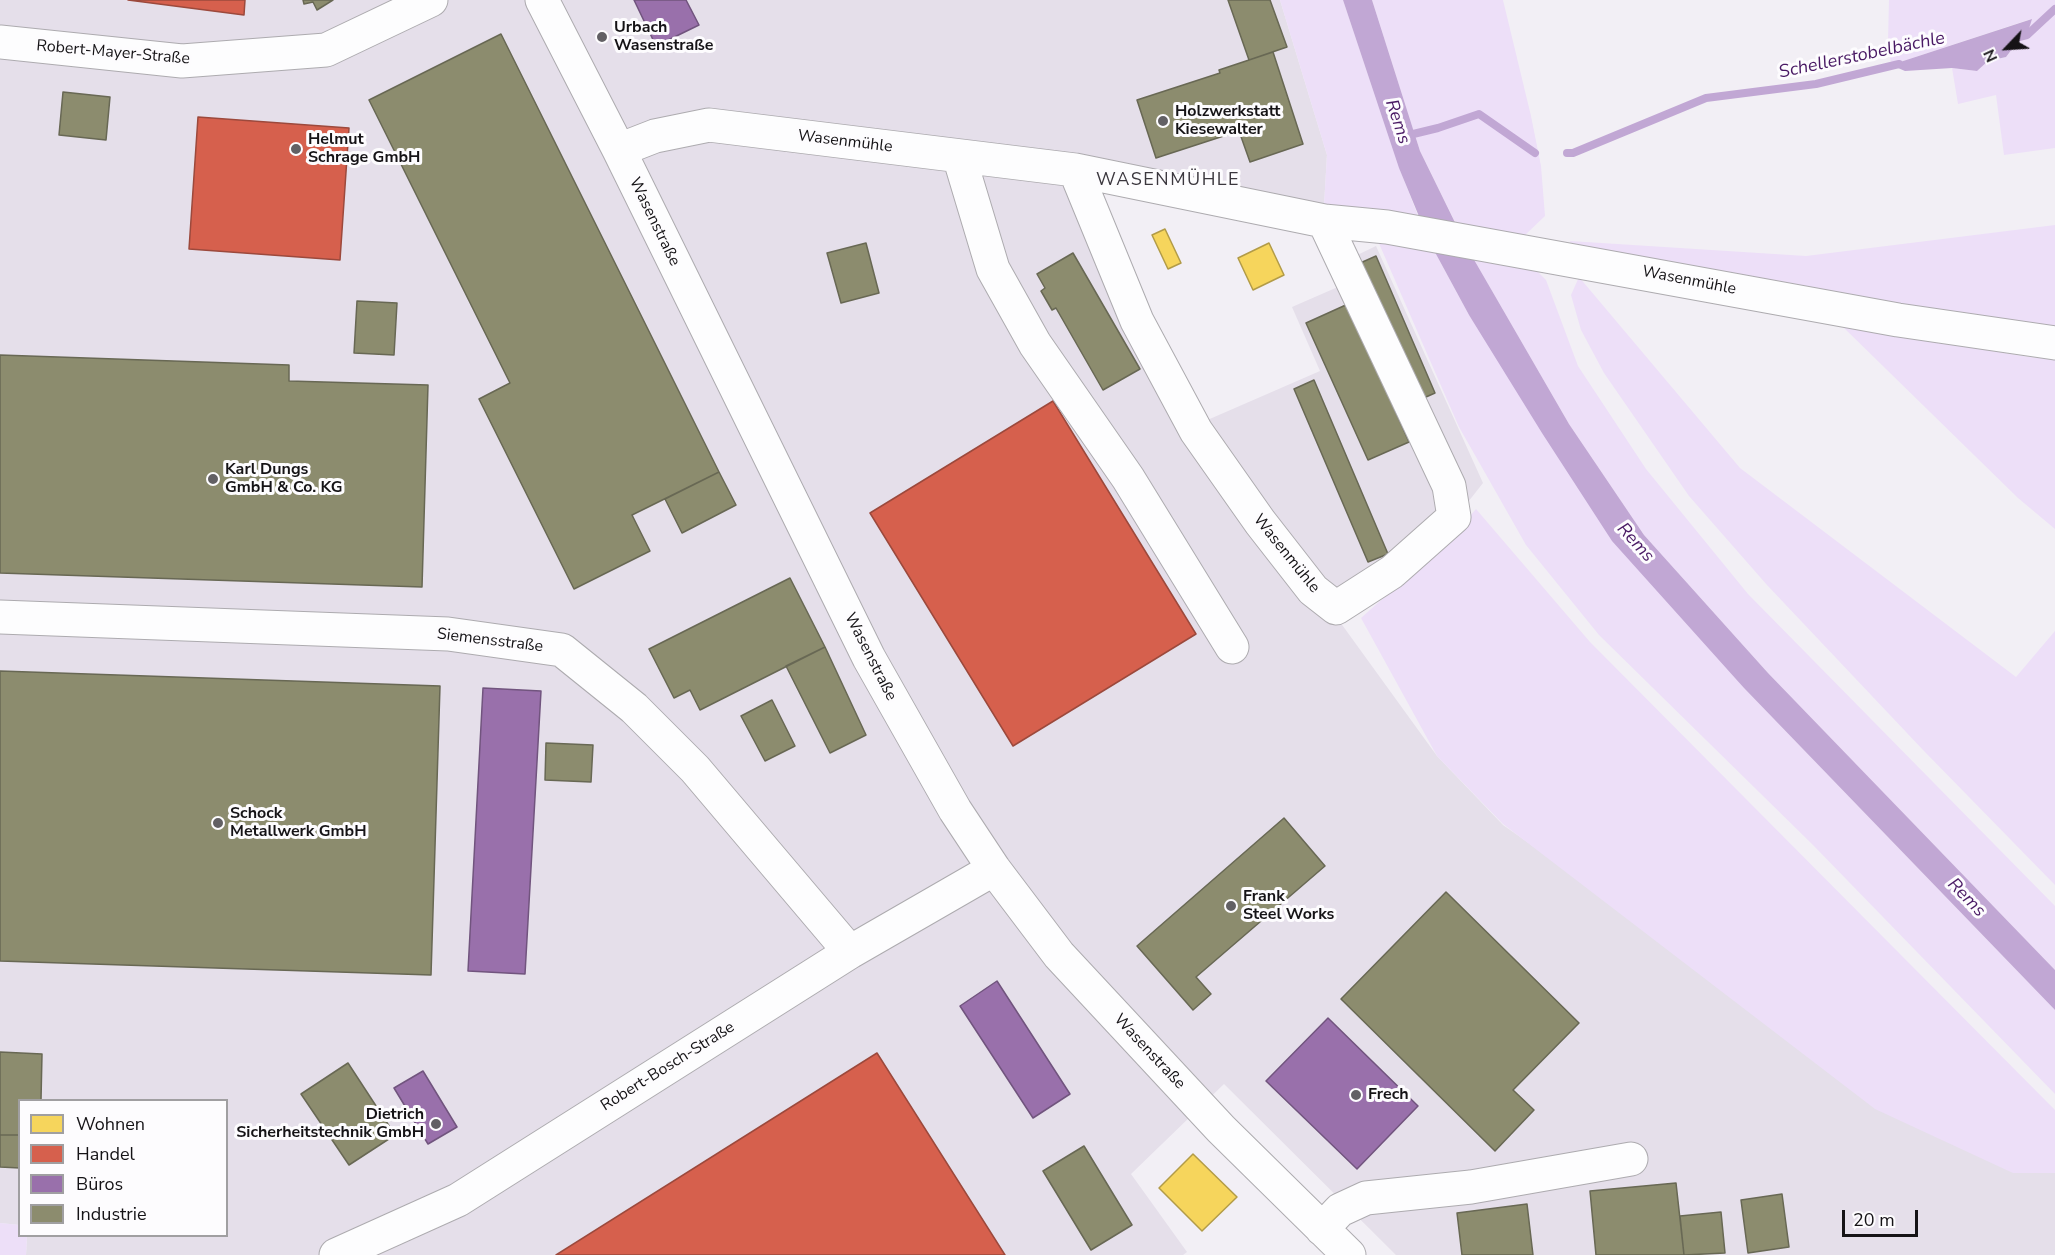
<!DOCTYPE html>
<html>
<head>
<meta charset="utf-8">
<style>
	body { margin:0 }
	#map { position:relative; width:2055px; height:1255px; overflow:hidden; background:#f2eff5; font-family:"Nunito Sans",sans-serif }
	canvas { display:block }
	.legend { position:absolute; left:18px; top:1099px; width:210px; height:138px; box-sizing:border-box; background:#fdfcfe; border:2px solid #a09fa1; margin:0; padding:8px 10px; list-style:none; font-size:18px; color:#151316 }
	.legend li { display:flex; align-items:center; gap:12px; height:30px }
	.legend b { width:30px; border:2px solid #a09fa1 }
	.north { position:absolute; left:1977px; top:18px; width:60px; height:60px; -webkit-text-stroke:4px #fdfcfe; paint-order:stroke; rotate:245deg; font-size:16px; font-weight:700; line-height:24px; text-align:center; color:#151316 }
	.north::after { content:''; display:block; margin:auto; width:21px; height:27px; background:#151316; clip-path:polygon(50% 0,100% 100%,50% 72%,0 100%) }
	.scale { position:absolute; left:1842px; top:1210px; width:76px; height:27px; box-sizing:border-box; border:3px solid #151316; border-top:0; padding-left:8px; font-size:18px; line-height:21px; white-space:nowrap; color:#151316; -webkit-text-stroke:4px #fdfcfe; paint-order:stroke }
</style>
</head>
<body>
<div id="map">
<canvas width="2055" height="1255"></canvas>
<ul class="legend">
<li><b style="height:16px;background:#f6d55c"></b>Wohnen</li>
<li><b style="height:16px;background:#d6604d"></b>Handel</li>
<li><b style="height:16px;background:#9970ab"></b>Büros</li>
<li><b style="height:16px;background:#8c8c6e"></b>Industrie</li>
</ul>
<div class="north">N</div>
<div class="scale">20 m</div>
</div>
<script>
const ctx = document.querySelector('canvas').getContext('2d');
ctx.lineJoin = 'round';
function fillPath(path, color) { ctx.fillStyle = color; ctx.fill(path, 'evenodd'); }
function stroke(path, color, width, dash) { ctx.strokeStyle = color; ctx.lineWidth = width; ctx.lineCap = dash ? 'butt' : 'round'; ctx.setLineDash(dash || []); ctx.stroke(path); }
function drawText(font, color, halo, rows, align = 'center') {
  ctx.font = font + ' "Nunito Sans",sans-serif'; ctx.lineWidth = 6; ctx.setLineDash([]); ctx.textBaseline = 'middle'; ctx.strokeStyle = halo; ctx.fillStyle = color; for (const [text, x, y, turn = 0] of rows) {
    ctx.save(); ctx.translate(x, y); ctx.rotate((+turn || 0) * Math.PI / 180); ctx.textAlign = isNaN(turn) ? turn : align; if (halo) ctx.strokeText(text, 0, 0); ctx.fillText(text, 0, 0); ctx.restore();
  }
}
fillPath(new Path2D(`
	M 0,0 L 1280,0 L 1327,155 L 1324,206 L 1068,183 L 1189,428 L 1320,371 L 1292,307 L 1347,283 L 1349,259 L 1376,246 L 1483,483 L 1446,530 L 1327,604 L 1437,756 L 1503,825 L 1869,1080 L 2055,1162 L 2055,1255 L 1396,1255 L 1224,1084 L 1131,1174 L 1187,1252 L 1183,1255 L 26,1255 L 27,1236 L 226,1236 L 226,1100 L 20,1100 L 19,1225 L 0,1223 Z`), '#e5dfea');
fillPath(new Path2D(`
	M 1280,0 L 1343,0 L 1399,167 L 1420,221 L 1324,206 L 1327,155 Z
	M 1372,0 L 1503,0 L 1531,116 L 1541,166 L 1545,216 L 1523,237 L 1460,232 L 1420,151 Z
	M 1889,0 L 2055,0 L 2055,148 L 2004,155 L 1996,95 L 1958,104 L 1952,68 L 1977,71 L 1988,61 L 2006,57 L 2015,45 L 2027,35 L 2031,19 L 1891,65 L 1888,41 Z
	M 2055,225 L 2055,336 L 1572,250 L 1570,241 L 1806,256 Z
	M 1374,232 L 1430,243 L 1469,315 L 1744,688 L 2055,1010 L 2055,1094 L 1813,845 L 1599,635 L 1526,545 L 1459,427 Z
	M 1469,251 L 1525,259 L 1546,280 L 1578,366 L 1646,469 L 1748,594 L 2055,906 L 2055,970 L 1768,673 L 1644,535 L 1569,424 Z
	M 1579,277 L 1740,468 L 2016,677 L 2055,631 L 2055,885 L 1924,751 L 1767,585 L 1689,496 L 1604,373 L 1581,330 L 1571,295 Z
	M 1843,327 L 2029,357 L 2055,359 L 2055,529 L 2018,498 Z
	M 1476,509 L 1590,642 L 2055,1110 L 2055,1173 L 2013,1173 L 1875,1109 L 1503,824 L 1437,756 L 1361,618 L 1453,536 Z
	M 0,1223 L 19,1225 L 20,1236 L 27,1236 L 26,1255 L 0,1255 Z`), '#eddff8');
fillPath(new Path2D(`
	M 1343,0 L 1372,0 L 1420,151 L 1469,251 L 1569,424 L 1644,535 L 1768,673 L 2055,970 L 2055,1010 L 1744,688 L 1612,541 L 1542,433 L 1469,315 L 1430,243 L 1399,168 Z
	M 2032,19 L 2027,35 L 2015,45 L 2006,57 L 1988,61 L 1977,71 L 1952,68 L 1905,71 L 1891,65 Z`), '#c1a7d4');
const homes = new Path2D(`
	M 1165,229 L 1181,263 L 1168,269 L 1152,235 Z
	M 1269,243 L 1284,275 L 1253,290 L 1238,258 Z
	M 1193,1154 L 1237,1197 L 1202,1231 L 1159,1188 Z`);
fillPath(homes, '#f6d55c');
stroke(homes, '#b29b47', 1.5);
const shops = new Path2D(`
	M 128,0 L 245,0 L 244,15 Z
	M 198,117 L 349,128 L 340,260 L 189,249 Z
	M 1053,401 L 1196,634 L 1013,746 L 870,513 Z
	M 877,1053 L 1005,1255 L 556,1255 Z`);
fillPath(shops, '#d6604d');
stroke(shops, '#9c493c', 1.5);
const offices = new Path2D(`
	M 634,0 L 686,0 L 699,25 L 656,46 Z
	M 483,688 L 541,691 L 525,974 L 468,971 Z
	M 997,981 L 1070,1094 L 1033,1118 L 960,1006 Z
	M 1328,1018 L 1418,1106 L 1357,1169 L 1266,1081 Z
	M 423,1071 L 457,1127 L 428,1144 L 394,1088 Z`);
fillPath(offices, '#9970ab');
stroke(offices, '#71547e', 1.5);
const industry = new Path2D(`
	M 303,0 L 333,0 L 317,10 L 313,2 L 304,4 Z
	M 1228,0 L 1270,0 L 1287,47 L 1249,60 Z
	M 501,34 L 719,472 L 632,515 L 650,551 L 574,589 L 479,399 L 510,383 L 369,100 Z
	M 1273,52 L 1303,144 L 1250,162 L 1239,131 L 1156,158 L 1137,100 L 1220,73 L 1219,70 Z
	M 63,92 L 110,97 L 106,140 L 59,135 Z
	M 866,243 L 879,293 L 841,303 L 827,253 Z
	M 1073,253 L 1140,369 L 1103,390 L 1056,308 L 1052,310 L 1041,291 L 1045,288 L 1037,274 Z
	M 1376,256 L 1435,393 L 1417,401 L 1358,264 Z
	M 357,301 L 397,303 L 394,355 L 354,353 Z
	M 1348,304 L 1409,442 L 1368,460 L 1306,323 Z
	M 0,355 L 289,365 L 289,381 L 428,385 L 422,587 L 0,573 Z
	M 1314,380 L 1388,554 L 1368,562 L 1294,389 Z
	M 719,472 L 736,505 L 682,533 L 665,499 Z
	M 790,578 L 825,647 L 700,710 L 690,690 L 674,698 L 649,649 Z
	M 825,647 L 866,735 L 830,753 L 786,666 Z
	M 0,671 L 440,686 L 431,975 L 0,961 Z
	M 772,700 L 795,746 L 765,761 L 741,716 Z
	M 546,743 L 593,745 L 591,782 L 545,780 Z
	M 1284,818 L 1325,866 L 1196,977 L 1211,994 L 1193,1010 L 1137,946 Z
	M 1446,892 L 1579,1023 L 1513,1090 L 1534,1110 L 1495,1151 L 1341,999 Z
	M 0,1052 L 42,1054 L 41,1100 L 20,1100 L 20,1135 L 0,1135 Z
	M 348,1063 L 395,1135 L 349,1165 L 301,1094 Z
	M 0,1135 L 20,1135 L 20,1168 L 0,1167 Z
	M 1084,1146 L 1132,1225 L 1091,1250 L 1043,1171 Z
	M 1676,1183 L 1684,1255 L 1596,1255 L 1590,1191 Z
	M 1782,1194 L 1789,1247 L 1748,1253 L 1741,1200 Z
	M 1527,1204 L 1533,1255 L 1462,1255 L 1457,1213 Z
	M 1721,1212 L 1725,1253 L 1684,1255 L 1680,1216 Z`);
fillPath(industry, '#8c8c6e');
stroke(industry, '#686854', 1.5);
stroke(new Path2D(`
	M 2019,37 L 2027,35 L 2055,9
	M 1405,136 L 1438,128 L 1479,114 L 1535,153
	M 1567,153 L 1573,153 L 1706,98 L 1816,84 L 1899,64`), '#c1a7d4', 8);
const minor = new Path2D(`
	M 542,0 L 619,150 L 869,658 L 955,810 L 994,869 L 1059,955 L 1221,1129 L 1349,1255
	M 0,42 L 182,61 L 326,50 L 431,0
	M 619,150 L 655,136 L 709,125 L 1075,170 L 1324,221 L 1387,227 L 1898,320 L 2055,343
	M 959,156 L 993,269 L 1035,344 L 1128,478 L 1232,647
	M 1075,170 L 1137,321 L 1196,431 L 1260,522 L 1313,590 L 1336,608 L 1392,572 L 1454,517 L 1449,486 L 1324,221
	M 0,617 L 448,634 L 562,650 L 634,708 L 695,769 L 850,952
	M 1322,1229 L 1340,1210 L 1366,1198 L 1471,1187 L 1631,1159
	M 336,1255 L 458,1200 L 850,952 L 994,869`);
stroke(minor, '#adabaf', 35);
stroke(minor, '#fdfdfe', 33);
for (const [x, y, r, color] of [
	[602,37,6,"#626064"],
	[1163,121,6,"#626064"],
	[296,149,6,"#626064"],
	[213,479,6,"#626064"],
	[218,823,6,"#626064"],
	[1231,906,6,"#626064"],
	[1356,1095,6,"#626064"],
	[436,1124,6,"#626064"]
]) { const dot = new Path2D(); dot.arc(x, y, r, 0, 2 * Math.PI); ctx.fillStyle = color; ctx.fill(dot); stroke(dot, '#fdfcfe', 2); }
drawText('bold 16px', '#151316', '#fdfcfe', [
	["Urbach",614,28],
	["Wasenstraße",614,46],
	["Holzwerkstatt",1175,112],
	["Kiesewalter",1175,130],
	["Helmut",308,140],
	["Schrage GmbH",308,158],
	["Karl Dungs",225,470],
	["GmbH & Co. KG",225,488],
	["Schock",230,814],
	["Metallwerk GmbH",230,832],
	["Frank",1243,897],
	["Steel Works",1243,915],
	["Frech",1368,1095],
	["Dietrich",424,1115,"right"],
	["Sicherheitstechnik GmbH",424,1133,"right"]
], 'left');
drawText('16px', '#151316', '#fdfcfe', [
	["Robert-Mayer-Straße",113,53,5],
	["Wasenmühle",845,142,7],
	["Wasenstraße",654,222,64],
	["Wasenmühle",1689,281,11],
	["Wasenmühle",1286,554,51],
	["Siemensstraße",490,641,7],
	["Wasenstraße",870,657,63],
	["Wasenstraße",1149,1052,47],
	["Robert-Bosch-Straße",668,1067,-32]
]);
drawText('italic 18px', '#491964', '#fdfcfe', [
	["Schellerstobelbächle",1862,56,-12],
	["Rems",1397,122,72],
	["Rems",1635,543,48],
	["Rems",1966,898,46]
]);
ctx.letterSpacing = '1.5px';
drawText('18px', '#3b373e', '#fdfcfe', [
	["WASENMÜHLE",1168,181]
]);
ctx.letterSpacing = '0px';
</script>
</body>
</html>
